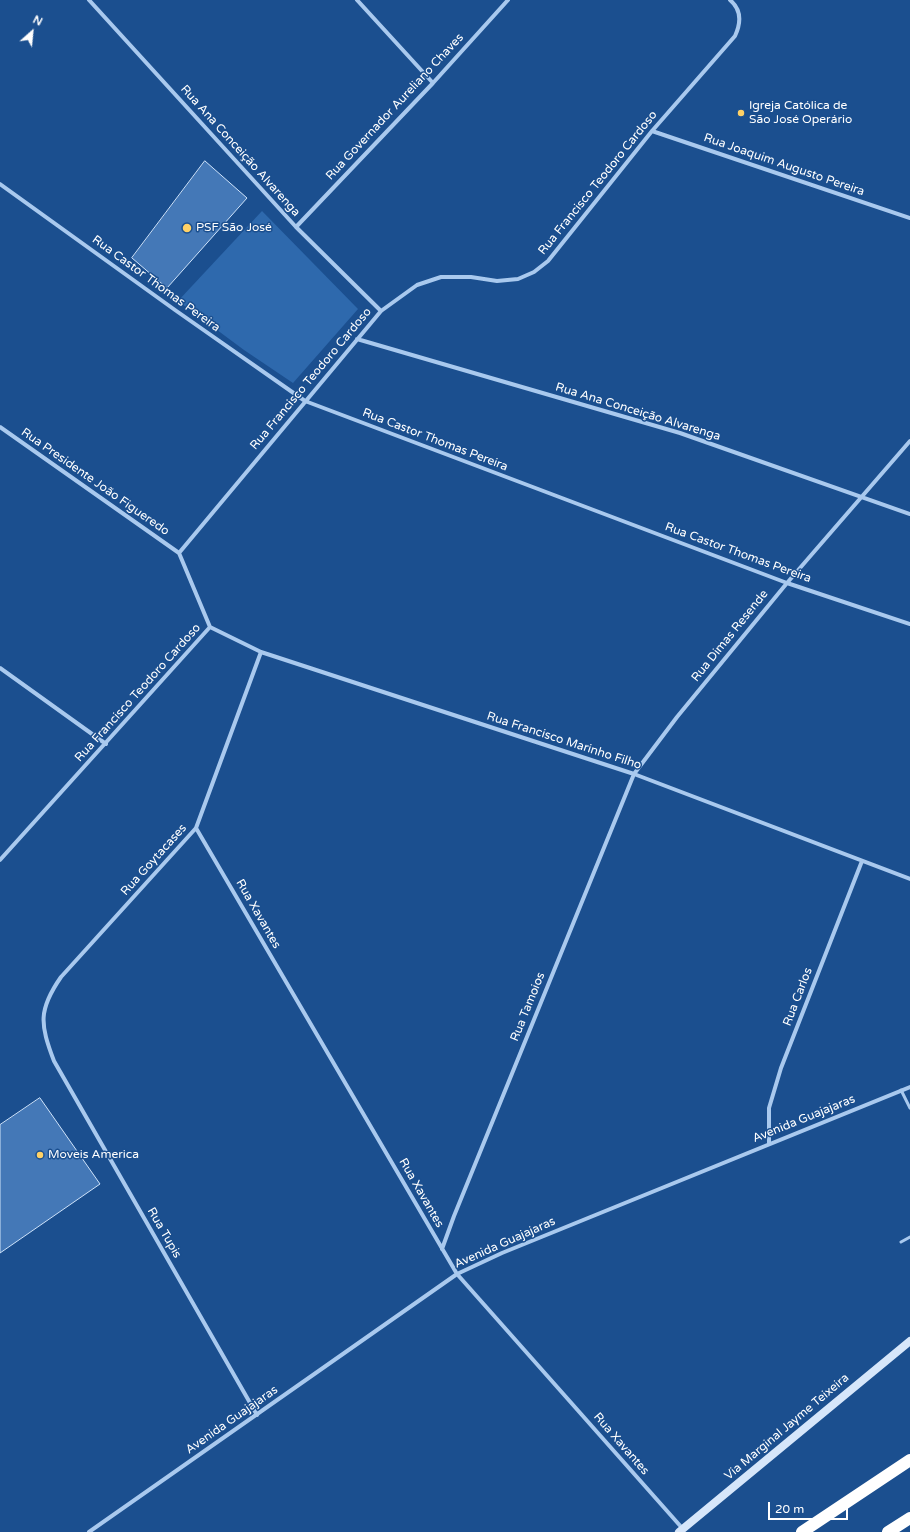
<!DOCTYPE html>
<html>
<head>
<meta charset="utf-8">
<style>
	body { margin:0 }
	#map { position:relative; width:910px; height:1532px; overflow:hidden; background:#1b4f8f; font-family:"Varela Round",sans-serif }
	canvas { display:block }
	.north { position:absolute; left:12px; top:12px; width:40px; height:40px; -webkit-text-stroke:3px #1b4f8f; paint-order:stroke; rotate:27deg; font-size:11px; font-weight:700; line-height:16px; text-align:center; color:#fff }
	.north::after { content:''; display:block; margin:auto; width:14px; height:18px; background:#fff; clip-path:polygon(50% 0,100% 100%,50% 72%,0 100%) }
	.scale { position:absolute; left:768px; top:1502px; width:80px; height:18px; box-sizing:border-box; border:2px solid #fff; border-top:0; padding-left:5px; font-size:12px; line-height:14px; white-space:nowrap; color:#fff; -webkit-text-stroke:3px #1b4f8f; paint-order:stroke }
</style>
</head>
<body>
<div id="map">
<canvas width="910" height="1532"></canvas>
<div class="north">N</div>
<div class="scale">20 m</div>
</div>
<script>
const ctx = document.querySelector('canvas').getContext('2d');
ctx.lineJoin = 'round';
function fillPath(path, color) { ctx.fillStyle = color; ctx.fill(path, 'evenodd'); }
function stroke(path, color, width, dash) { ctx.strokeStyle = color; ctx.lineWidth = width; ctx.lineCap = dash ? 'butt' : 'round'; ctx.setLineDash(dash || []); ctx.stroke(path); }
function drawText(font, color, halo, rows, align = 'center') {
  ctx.font = font + ' "Varela Round",sans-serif'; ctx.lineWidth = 3; ctx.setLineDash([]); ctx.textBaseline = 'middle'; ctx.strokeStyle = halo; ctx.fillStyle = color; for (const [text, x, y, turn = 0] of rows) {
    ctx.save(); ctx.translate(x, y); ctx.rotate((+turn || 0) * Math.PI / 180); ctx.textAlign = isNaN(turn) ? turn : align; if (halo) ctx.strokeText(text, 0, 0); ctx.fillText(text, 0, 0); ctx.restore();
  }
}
fillPath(new Path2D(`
	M 262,211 L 358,309 L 293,383 L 244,350 L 178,301 Z`), '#2e69ad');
const building = new Path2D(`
	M 205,161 L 247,198 L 167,288 L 132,258 Z
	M 40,1098 L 100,1184 L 0,1253 L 0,1125 Z`);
fillPath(building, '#4478b7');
stroke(building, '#cfe3fa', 1);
stroke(new Path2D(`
	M 901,1090 L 910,1108
	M 901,1242 L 910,1237`), '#a9c9ee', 3);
stroke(new Path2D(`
	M 89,0 L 296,227 L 381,311
	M 357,0 L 433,83
	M 652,131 L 910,218
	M 0,184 L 175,310 L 305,401 L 787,583 L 910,624
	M 296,227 L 433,83 L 508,0
	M 357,339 L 680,433 L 910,514
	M 0,427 L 179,553
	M 179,553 L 381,311 L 417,285 L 441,277 L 471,277 L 497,281 L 518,279 L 534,272 L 548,261 L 652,131 L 735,36 C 741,23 742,10 730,0
	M 179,553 L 210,627
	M 210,627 L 261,652 L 634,774 L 910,879
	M 0,668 L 106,744
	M 196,828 L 457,1274 L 683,1529
	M 0,860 L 210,627
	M 769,1144 L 769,1108 L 781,1068 L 862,861
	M 442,1249 L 454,1216 L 634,774 L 677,717 L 787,583 L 910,441
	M 257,1415 L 54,1061 C 40,1024 38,1010 61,977 L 196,828 L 261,652
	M 89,1532 L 457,1274 L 502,1253 L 910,1087`), '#a9c9ee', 4);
stroke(new Path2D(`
	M 679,1532 L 910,1341`), '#d6e6fa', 8);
stroke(new Path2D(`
	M 802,1532 L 910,1460
	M 888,1532 L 910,1518`), '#fff', 12);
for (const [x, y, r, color] of [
	[741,113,4,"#ffd166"],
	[187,228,5,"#ffd166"],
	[40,1155,4,"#ffd166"]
]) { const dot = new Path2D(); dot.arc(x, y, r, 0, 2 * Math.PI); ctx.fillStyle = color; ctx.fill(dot); stroke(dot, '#1b4f8f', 1.5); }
drawText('12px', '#fff', '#1b4f8f', [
	["Igreja Católica de",749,106],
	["São José Operário",749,120],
	["PSF São José",196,228],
	["Moveis America",48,1155]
], 'left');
drawText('12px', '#fff', '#1b4f8f', [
	["Rua Governador Aureliano Chaves",395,107,-47],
	["Rua Ana Conceição Alvarenga",240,151,48],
	["Rua Joaquim Augusto Pereira",784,165,19],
	["Rua Francisco Teodoro Cardoso",598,183,-51],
	["Rua Castor Thomas Pereira",156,284,36],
	["Rua Francisco Teodoro Cardoso",311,379,-50],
	["Rua Ana Conceição Alvarenga",638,412,17],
	["Rua Castor Thomas Pereira",435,440,21],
	["Rua Presidente João Figueredo",95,482,35],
	["Rua Castor Thomas Pereira",738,553,20],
	["Rua Dimas Resende",730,636,-51],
	["Rua Francisco Teodoro Cardoso",138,693,-48],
	["Rua Francisco Marinho Filho",564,741,18],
	["Rua Goytacases",154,860,-48],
	["Rua Xavantes",258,914,60],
	["Rua Carlos",798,997,-69],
	["Rua Tamoios",528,1007,-68],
	["Avenida Guajajaras",804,1119,-22],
	["Rua Xavantes",421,1193,60],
	["Rua Tupis",164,1233,60],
	["Avenida Guajajaras",505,1243,-24],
	["Avenida Guajajaras",232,1420,-35],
	["Via Marginal Jayme Teixeira",787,1427,-40],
	["Rua Xavantes",621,1444,49]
]);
</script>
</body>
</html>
